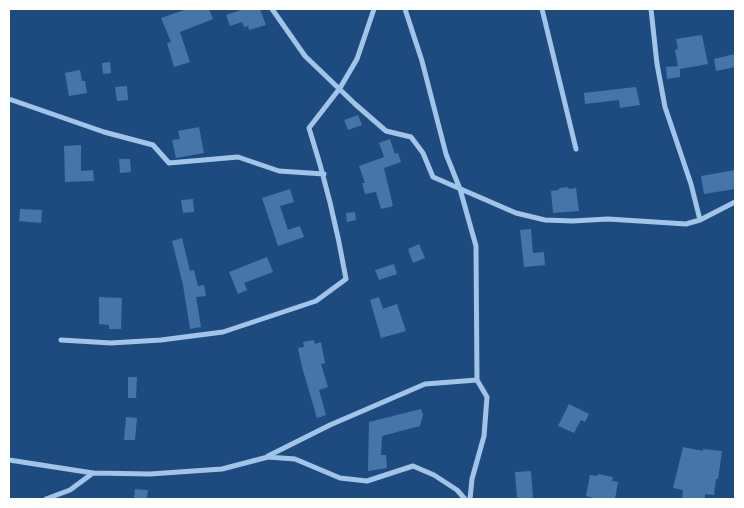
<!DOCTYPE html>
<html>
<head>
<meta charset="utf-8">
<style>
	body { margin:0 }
	#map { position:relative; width:744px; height:508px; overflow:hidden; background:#1e4b7f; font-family:"PT Sans Narrow",sans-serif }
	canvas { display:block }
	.frame { position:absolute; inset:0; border:10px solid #fff; pointer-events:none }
</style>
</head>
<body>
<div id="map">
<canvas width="744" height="508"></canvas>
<div class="frame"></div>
</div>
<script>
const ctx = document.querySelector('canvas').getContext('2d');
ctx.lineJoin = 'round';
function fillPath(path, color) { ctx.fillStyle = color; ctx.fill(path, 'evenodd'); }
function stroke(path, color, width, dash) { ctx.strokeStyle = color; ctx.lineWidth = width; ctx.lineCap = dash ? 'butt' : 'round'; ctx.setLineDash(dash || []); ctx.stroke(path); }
fillPath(new Path2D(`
	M 187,9 L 209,9 L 213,19 L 180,32 L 190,62 L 174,67 L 167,43 L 171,42 L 161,18 Z
	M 244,9 L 260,9 L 266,25 L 249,30 L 248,26 L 244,27 L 242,22 L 230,26 L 226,15 Z
	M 702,35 L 708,64 L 680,69 L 680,77 L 667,79 L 666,67 L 678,66 L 675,50 L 678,49 L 676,39 Z
	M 735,54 L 735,67 L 716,71 L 714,59 Z
	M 110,62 L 111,73 L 103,74 L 102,63 Z
	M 80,70 L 82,81 L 85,81 L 87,93 L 69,96 L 65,73 Z
	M 127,86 L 128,100 L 117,101 L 115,87 Z
	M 636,87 L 640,105 L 620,108 L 619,100 L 585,104 L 584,93 Z
	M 358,115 L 362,125 L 348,130 L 344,120 Z
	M 199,127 L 204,153 L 176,158 L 172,140 L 180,139 L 178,131 Z
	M 390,139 L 395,154 L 398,153 L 401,162 L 384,168 L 393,206 L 381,209 L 376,192 L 365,194 L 362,183 L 365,183 L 359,166 L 384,157 L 379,143 Z
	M 81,145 L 81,171 L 93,170 L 94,181 L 65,182 L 64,146 Z
	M 119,159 L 130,159 L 131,172 L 120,173 Z
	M 735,170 L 735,189 L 704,194 L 701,176 Z
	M 568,187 L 569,189 L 576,188 L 579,211 L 553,213 L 551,191 L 559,190 L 559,188 Z
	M 290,189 L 294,202 L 280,206 L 288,230 L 300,226 L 304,237 L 278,246 L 262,198 Z
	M 193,199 L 194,212 L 183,213 L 181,200 Z
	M 20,209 L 42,210 L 41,223 L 19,221 Z
	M 355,212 L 356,220 L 347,222 L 346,213 Z
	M 531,229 L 533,253 L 544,252 L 545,265 L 524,267 L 520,230 Z
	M 182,238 L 190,271 L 194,270 L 198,286 L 204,285 L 206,296 L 196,297 L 201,327 L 190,329 L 183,285 L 172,241 Z
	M 419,244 L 425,258 L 413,263 L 408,249 Z
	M 267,257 L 273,272 L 244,283 L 247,290 L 238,294 L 229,272 Z
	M 394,264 L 397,274 L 379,280 L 375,270 Z
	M 99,297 L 122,298 L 121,329 L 109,329 L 109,325 L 99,324 Z
	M 379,297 L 383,309 L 397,304 L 406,331 L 381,338 L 370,300 Z
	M 314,340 L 315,344 L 321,342 L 325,363 L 321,364 L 328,387 L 319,390 L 326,415 L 317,418 L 302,367 L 298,348 L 304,347 L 303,342 Z
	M 128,377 L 137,377 L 136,398 L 128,398 Z
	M 569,404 L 589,414 L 585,422 L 581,420 L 574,433 L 558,426 Z
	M 421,409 L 423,415 L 420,426 L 382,436 L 381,455 L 386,455 L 387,468 L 368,471 L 369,422 Z
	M 126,417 L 137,418 L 135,440 L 124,440 Z
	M 683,447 L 703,451 L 703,449 L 722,451 L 718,479 L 716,479 L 714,495 L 705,494 L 705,499 L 682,499 L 683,490 L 673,488 Z
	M 531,471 L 533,499 L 517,499 L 515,472 Z
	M 598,474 L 613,477 L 612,481 L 618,482 L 615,499 L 597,499 L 586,496 L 590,475 L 597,476 Z
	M 135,489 L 148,490 L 147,499 L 134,499 Z`), '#4675a9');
stroke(new Path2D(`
	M 272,9 L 305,56 L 355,104 L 386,131 L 411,137 L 423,153 L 433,177 L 516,213 L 545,220 L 573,221 L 608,219 L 686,224 L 700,220 L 735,202
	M 405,9 L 422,61 L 446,154 L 460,189 L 476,246 L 477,380 L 487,397 L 484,436 L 472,479 L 470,499
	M 542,9 L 576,149
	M 651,9 L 657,64 L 665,107 L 691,184 L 700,220
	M 9,99 L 104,132 L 153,145 L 169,163 L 238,157 L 279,171 L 324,174
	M 61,340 L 111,343 L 161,340 L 223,332 L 316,301 L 346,279 C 337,227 325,178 309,128 L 340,88 L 357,59 L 374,9
	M 268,456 L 330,425 L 425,384 L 477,380
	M 9,460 L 93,473 L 150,474 L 222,469 L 268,457 L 295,459 L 340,478 L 367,481 L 413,466 L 434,475 L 457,490 L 465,499
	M 46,499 L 70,490 L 93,473`), '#a2c4e8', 5);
</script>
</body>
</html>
